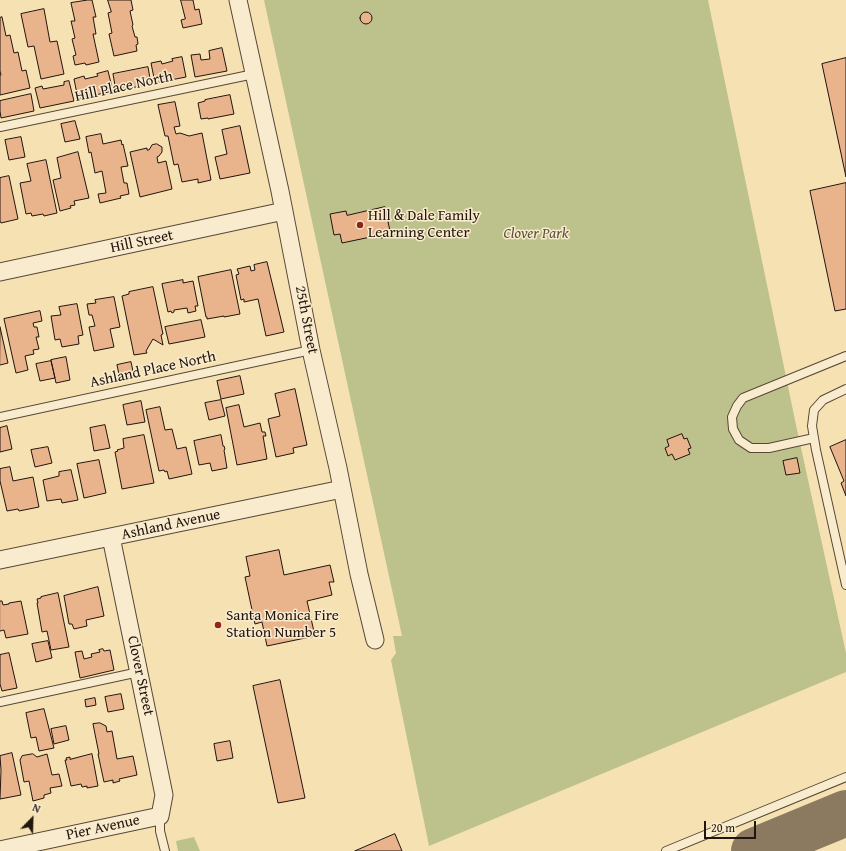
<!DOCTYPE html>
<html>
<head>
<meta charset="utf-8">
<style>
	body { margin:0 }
	#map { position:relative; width:846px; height:851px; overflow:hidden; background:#f6e1b3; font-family:"Gentium Book Plus",serif }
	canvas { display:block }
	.north { position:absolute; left:12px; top:799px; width:40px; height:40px; -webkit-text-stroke:3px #f9ecce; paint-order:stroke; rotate:23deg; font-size:11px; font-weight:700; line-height:16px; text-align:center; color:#22140e }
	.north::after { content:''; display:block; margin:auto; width:14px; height:18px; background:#22140e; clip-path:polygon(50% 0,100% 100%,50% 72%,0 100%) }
	.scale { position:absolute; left:704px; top:821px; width:52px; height:18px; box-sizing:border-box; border:2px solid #22140e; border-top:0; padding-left:5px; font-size:12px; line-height:14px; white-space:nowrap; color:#22140e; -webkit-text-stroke:3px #f9ecce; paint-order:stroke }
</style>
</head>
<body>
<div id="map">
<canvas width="846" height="851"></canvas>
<div class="north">N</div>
<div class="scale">20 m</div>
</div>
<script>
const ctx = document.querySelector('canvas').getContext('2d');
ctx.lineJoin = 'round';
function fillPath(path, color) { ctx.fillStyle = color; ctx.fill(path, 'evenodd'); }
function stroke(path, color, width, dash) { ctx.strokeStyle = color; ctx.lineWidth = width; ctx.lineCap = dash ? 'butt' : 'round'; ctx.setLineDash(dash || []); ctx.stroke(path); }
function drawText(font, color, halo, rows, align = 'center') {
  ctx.font = font + ' "Gentium Book Plus",serif'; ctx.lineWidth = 3; ctx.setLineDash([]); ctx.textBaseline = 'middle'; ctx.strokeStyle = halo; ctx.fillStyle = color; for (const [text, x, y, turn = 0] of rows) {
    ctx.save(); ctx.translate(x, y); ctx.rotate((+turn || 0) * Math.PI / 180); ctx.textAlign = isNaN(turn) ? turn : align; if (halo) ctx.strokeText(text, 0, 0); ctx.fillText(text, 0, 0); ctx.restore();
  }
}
fillPath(new Path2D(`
	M 264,0 L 708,0 L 796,425 L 846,653 L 846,672 L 429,846 L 391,660 L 396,653 L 393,636 L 402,636 Z
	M 194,837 L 200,851 L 178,851 L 176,841 Z`), '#bdc28c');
stroke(new Path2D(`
	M 754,851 L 846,813`), '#8c7a60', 46);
const building = new Path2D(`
	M 88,0 L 92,0 L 96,17 L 93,17 L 96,34 L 93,34 L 99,62 L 86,65 L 85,63 L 75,65 L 73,56 L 76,55 L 72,39 L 75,38 L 71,21 L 75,21 L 71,3 Z
	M 108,0 L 131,0 L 133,10 L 130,11 L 133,25 L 132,26 L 135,37 L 137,37 L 138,44 L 136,45 L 137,51 L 114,56 L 109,34 L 112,33 L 108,13 L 111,12 Z
	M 181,0 L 193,0 L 195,10 L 199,9 L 202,24 L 183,28 L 181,20 L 185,19 Z
	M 44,9 L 50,42 L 57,41 L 64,74 L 41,79 L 34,46 L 28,47 L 21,14 Z
	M360 18a6 6 0 1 1 12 0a6 6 0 1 1-12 0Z
	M 2,17 L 6,36 L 10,35 L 14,53 L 18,52 L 22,71 L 26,70 L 30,88 L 0,95 L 0,75 L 1,75 L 0,71 L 0,18 Z
	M 222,48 L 227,71 L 195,77 L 191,55 L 200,54 L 201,60 L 210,59 L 209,51 Z
	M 182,57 L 186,77 L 155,83 L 151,63 L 161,61 L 162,64 L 173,61 L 172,59 Z
	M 846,58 L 846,177 L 822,64 Z
	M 148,67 L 151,84 L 116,91 L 113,74 Z
	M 108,71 L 113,91 L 78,99 L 74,79 L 84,76 L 85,79 L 98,76 L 97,74 Z
	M 69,81 L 74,101 L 40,108 L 35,88 L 42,86 L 43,89 L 64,85 L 64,82 Z
	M 31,94 L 34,111 L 1,118 L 0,111 L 0,101 Z
	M 230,95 L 234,114 L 208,119 L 208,118 L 201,119 L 198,103 L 205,101 L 205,100 Z
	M 175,102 L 180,126 L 174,127 L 176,134 L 180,133 L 189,136 L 202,133 L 211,180 L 198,183 L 198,179 L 182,182 L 178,164 L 174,165 L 168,136 L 165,136 L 158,105 Z
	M 75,121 L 80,139 L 65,142 L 61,124 Z
	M 240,126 L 250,173 L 220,179 L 215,157 L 227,154 L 222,130 Z
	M 101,134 L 103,144 L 121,140 L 122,145 L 123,144 L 128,166 L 121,167 L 124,183 L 127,183 L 129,194 L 120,196 L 121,198 L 100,203 L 98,194 L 106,193 L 102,171 L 95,173 L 91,152 L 89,153 L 86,137 Z
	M 21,137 L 25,157 L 9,160 L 5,140 Z
	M 157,144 L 162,147 L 162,152 L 159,156 L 157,157 L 158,163 L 166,161 L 172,189 L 140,197 L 130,152 L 147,148 L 147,150 L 149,150 L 152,145 Z
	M 78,152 L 89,198 L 74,201 L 75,205 L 70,206 L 71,208 L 60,211 L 53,180 L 61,178 L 57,158 Z
	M 46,160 L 57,213 L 44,216 L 43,214 L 32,216 L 31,213 L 26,214 L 20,183 L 31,181 L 27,164 Z
	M 9,176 L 18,219 L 1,223 L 0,221 L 0,178 Z
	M 846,183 L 846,309 L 835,311 L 810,191 Z
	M 385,207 L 391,236 L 381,238 L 380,235 L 342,243 L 340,234 L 334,235 L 330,214 L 346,211 L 347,215 Z
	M 267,262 L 284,332 L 266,336 L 258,299 L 244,302 L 244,299 L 241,300 L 236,275 L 239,274 L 237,269 L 250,266 L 251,271 L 255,270 L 254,265 Z
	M 231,270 L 240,314 L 224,317 L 224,316 L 207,319 L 207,317 L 206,317 L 198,277 Z
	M 183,280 L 183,283 L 193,281 L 198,306 L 195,306 L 196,311 L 188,313 L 187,308 L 174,310 L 174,312 L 172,313 L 171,311 L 168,312 L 162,284 Z
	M 153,287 L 163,334 L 161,335 L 163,345 L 153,339 L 146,351 L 147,353 L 134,355 L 122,296 L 129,294 L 129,292 Z
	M 114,297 L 120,327 L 110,329 L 114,347 L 94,351 L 89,327 L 95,326 L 92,315 L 89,315 L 87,304 L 96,303 L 95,300 Z
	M 77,304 L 83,335 L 78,336 L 79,344 L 62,347 L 60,339 L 55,340 L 51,316 L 61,315 L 59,307 Z
	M 40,311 L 42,321 L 33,323 L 34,327 L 37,327 L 39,337 L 36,337 L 39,349 L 33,350 L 34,354 L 25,356 L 28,370 L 16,373 L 4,319 Z
	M 201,320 L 205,337 L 169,344 L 165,327 Z
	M 0,327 L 8,363 L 0,365 Z
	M 66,357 L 70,380 L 56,383 L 51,360 Z
	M 51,361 L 55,378 L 40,381 L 36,364 Z
	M 131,362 L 134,376 L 120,379 L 117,365 Z
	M 240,376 L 244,394 L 221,399 L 217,381 Z
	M 295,389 L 307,445 L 293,448 L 294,453 L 276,457 L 268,419 L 280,416 L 275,394 Z
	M 221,400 L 225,416 L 209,420 L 205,403 Z
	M 141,401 L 145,422 L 127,425 L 123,405 Z
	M 239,405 L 244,427 L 260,423 L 262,432 L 265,432 L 266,436 L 263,436 L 267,459 L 237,465 L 226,408 Z
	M 160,407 L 165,430 L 172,429 L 177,449 L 186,447 L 192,474 L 169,479 L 167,471 L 165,472 L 164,470 L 159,471 L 146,410 Z
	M 105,425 L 110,448 L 94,451 L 90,428 Z
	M 7,426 L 12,449 L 0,452 L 0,428 Z
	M 682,434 L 684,439 L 687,438 L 691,448 L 688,449 L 690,454 L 675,460 L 672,454 L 668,456 L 665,448 L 669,446 L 667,440 Z
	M 144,435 L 154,483 L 122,489 L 115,452 L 118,451 L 117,450 L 124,448 L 123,439 Z
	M 221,435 L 223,446 L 224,446 L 225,449 L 224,450 L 227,468 L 212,471 L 210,463 L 199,465 L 194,441 Z
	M 846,440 L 846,496 L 841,483 L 844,481 L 830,447 Z
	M 48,447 L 52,463 L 35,467 L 31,450 Z
	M 797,458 L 800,473 L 786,475 L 783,461 Z
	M 99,460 L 106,493 L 84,498 L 77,464 Z
	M 10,467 L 13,481 L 33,477 L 39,507 L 19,511 L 18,509 L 7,511 L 0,481 L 0,469 Z
	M 71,470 L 78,500 L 62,503 L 61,499 L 47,501 L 43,480 L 59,476 L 59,472 Z
	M 279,550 L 284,575 L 330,565 L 334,582 L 329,582 L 332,595 L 307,601 L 315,636 L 267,646 L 262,622 L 255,624 L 245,577 L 250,576 L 246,557 Z
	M 98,587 L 104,616 L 86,620 L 87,626 L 74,629 L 72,624 L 69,624 L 64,596 Z
	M 58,593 L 69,647 L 51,650 L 47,631 L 42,632 L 37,603 L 38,603 L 37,599 L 41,598 L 41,597 Z
	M 0,601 L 2,601 L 3,605 L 9,604 L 9,603 L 21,601 L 28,634 L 6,638 L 4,630 L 0,631 Z
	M 48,641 L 52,658 L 36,662 L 32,644 Z
	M 103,649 L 104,651 L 110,650 L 114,670 L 80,678 L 75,652 L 82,651 L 84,659 L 92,657 L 91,654 L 100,652 L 99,650 Z
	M 9,653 L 17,688 L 2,691 L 0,684 L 0,655 Z
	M 280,680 L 305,798 L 278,803 L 253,686 Z
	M 121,694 L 124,709 L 108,712 L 105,697 Z
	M 95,698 L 96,705 L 86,707 L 85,700 Z
	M 44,709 L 54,748 L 39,751 L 36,737 L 31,738 L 26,713 Z
	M 100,723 L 106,726 L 107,732 L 112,731 L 117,759 L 133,756 L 137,775 L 119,779 L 120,781 L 113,783 L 113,780 L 104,782 L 98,754 L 99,754 L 93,724 Z
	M 66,726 L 69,740 L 54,744 L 51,729 Z
	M 230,741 L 233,758 L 217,761 L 214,744 Z
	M 12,753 L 21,795 L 0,799 L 1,770 L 0,756 Z
	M 33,754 L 37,757 L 47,754 L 52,775 L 59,774 L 62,786 L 50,788 L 51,793 L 44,795 L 44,798 L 33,801 L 29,781 L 24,782 L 20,760 L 22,756 Z
	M 92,754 L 98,786 L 87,788 L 87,786 L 82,787 L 81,784 L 71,786 L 65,760 L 67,760 L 66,758 L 70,757 L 70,759 Z
	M 395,834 L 402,851 L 355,851 Z`);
fillPath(building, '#e9b38c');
stroke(building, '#22140e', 1);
const service = new Path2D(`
	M 0,127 L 254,74
	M 846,389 L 823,400 L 814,410 L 812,426 L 816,450 L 846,585
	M 0,417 L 311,350
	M 814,438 L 769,448 L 751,448 L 739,440 L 733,429 L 732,417 L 737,406 L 743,398 L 846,356
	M 0,702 L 139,672
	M 160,816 L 160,831 L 165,851
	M 666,851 L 846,777`);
const minor = new Path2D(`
	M 238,0 L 280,191 L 311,350 L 338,468 L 359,574 L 375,640
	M 0,272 L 284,211
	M 0,560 L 342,489
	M 0,850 L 160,816 L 164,795 L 111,537`);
stroke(service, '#574737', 10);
stroke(minor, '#574737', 19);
stroke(service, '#f9ecce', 8);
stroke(minor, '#f9ecce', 17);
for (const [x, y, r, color] of [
	[360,225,4,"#8f2418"],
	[218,625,4,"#8f2418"]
]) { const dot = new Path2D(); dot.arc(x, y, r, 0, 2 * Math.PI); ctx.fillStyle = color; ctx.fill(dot); stroke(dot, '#f9ecce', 1.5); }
drawText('15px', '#22140e', '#f9ecce', [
	["Hill Place North",124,87,-12],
	["Hill Street",142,242,-12],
	["25th Street",306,320,79],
	["Ashland Place North",153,370,-12],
	["Ashland Avenue",171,525,-12],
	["Clover Street",140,676,78],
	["Pier Avenue",103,828,-12]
]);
drawText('15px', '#22140e', '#f9ecce', [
	["Hill & Dale Family",368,216],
	["Learning Center",368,233],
	["Santa Monica Fire",226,616],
	["Station Number 5",226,633]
], 'left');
drawText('italic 15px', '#58513a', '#f9ecce', [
	["Clover Park",536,234]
]);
</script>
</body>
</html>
